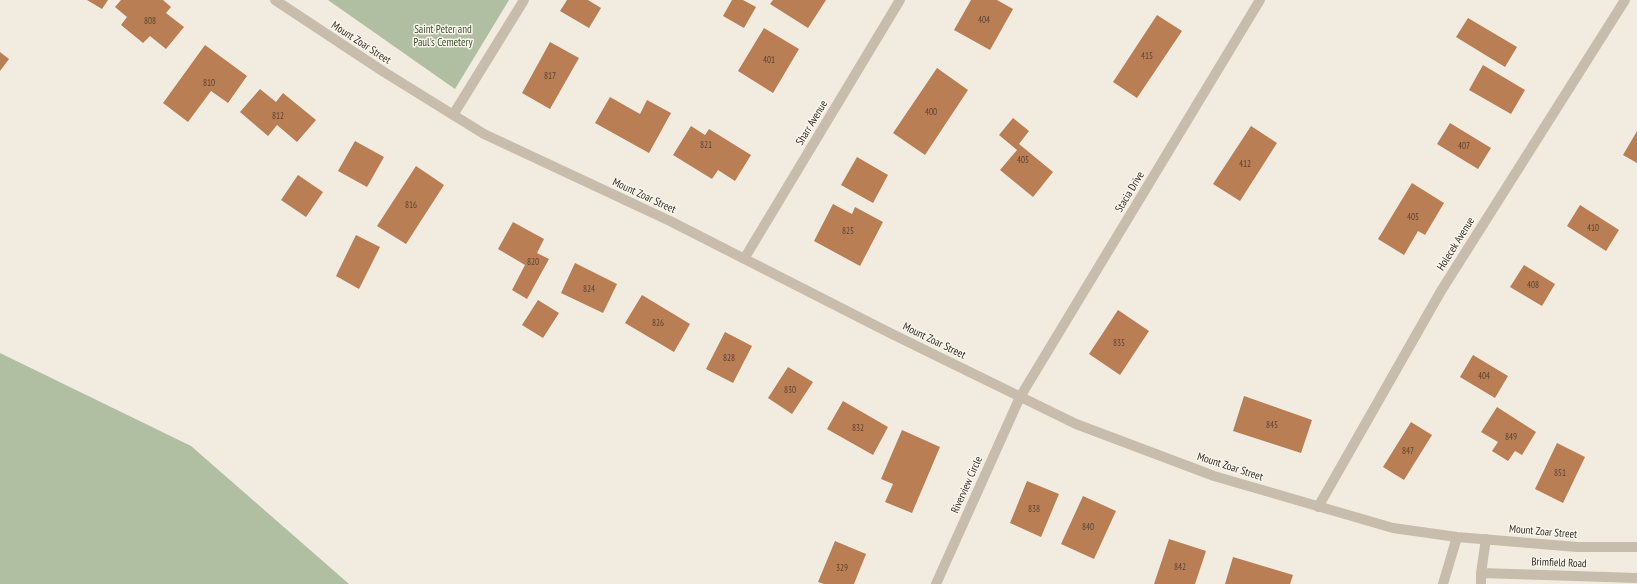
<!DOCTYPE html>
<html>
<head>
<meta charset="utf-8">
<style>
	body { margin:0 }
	canvas { display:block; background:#f1ebe0 }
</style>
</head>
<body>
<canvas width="1637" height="584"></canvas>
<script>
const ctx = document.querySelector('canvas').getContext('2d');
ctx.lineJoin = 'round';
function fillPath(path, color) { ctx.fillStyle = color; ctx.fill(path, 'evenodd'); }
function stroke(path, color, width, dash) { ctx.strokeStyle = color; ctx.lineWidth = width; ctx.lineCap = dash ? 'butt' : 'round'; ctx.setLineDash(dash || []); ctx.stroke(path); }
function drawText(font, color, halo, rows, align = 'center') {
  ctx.font = font + ' "PT Sans Narrow",sans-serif'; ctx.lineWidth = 3; ctx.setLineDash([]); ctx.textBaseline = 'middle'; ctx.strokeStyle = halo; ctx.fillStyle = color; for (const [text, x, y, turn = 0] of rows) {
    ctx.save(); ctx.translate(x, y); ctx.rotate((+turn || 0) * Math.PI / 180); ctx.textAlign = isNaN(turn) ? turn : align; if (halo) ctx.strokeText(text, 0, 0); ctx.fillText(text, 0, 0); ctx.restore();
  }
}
fillPath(new Path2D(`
	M 328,0 L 509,0 L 455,89 Z
	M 0,353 L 191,446 L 349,584 L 0,584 Z`), '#b0bfa1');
fillPath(new Path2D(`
	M 87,0 L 108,0 L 102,9 Z
	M 121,0 L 163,0 L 171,7 L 166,13 L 184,27 L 166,49 L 150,36 L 143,43 L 121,25 L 127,17 L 115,7 Z
	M 567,0 L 588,0 L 601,8 L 589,28 L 560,11 Z
	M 732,0 L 743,0 L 756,7 L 744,28 L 723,16 Z
	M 773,0 L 826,0 L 808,28 L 770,4 Z
	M 971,0 L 997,0 L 1013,9 L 990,50 L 954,30 Z
	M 1157,15 L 1182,31 L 1137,98 L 1113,82 Z
	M 1468,18 L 1517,47 L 1505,67 L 1456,37 Z
	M 764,28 L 799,49 L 773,93 L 738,71 Z
	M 550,42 L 579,58 L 550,109 L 522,93 Z
	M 205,45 L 247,76 L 228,103 L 211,91 L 188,122 L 163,103 Z
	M 0,52 L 9,59 L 0,71 Z
	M 1483,65 L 1525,90 L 1511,114 L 1469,90 Z
	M 937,68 L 968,90 L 925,155 L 893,133 Z
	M 260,89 L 276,102 L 283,93 L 316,120 L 297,142 L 277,125 L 268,136 L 240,112 Z
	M 610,97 L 640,114 L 647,100 L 671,113 L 649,153 L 595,123 Z
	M 1013,118 L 1029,131 L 1019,144 L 1053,172 L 1033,197 L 1000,170 L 1017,150 L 999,135 Z
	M 1450,123 L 1491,148 L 1478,169 L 1437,144 Z
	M 691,126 L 705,135 L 709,129 L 751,155 L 735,181 L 718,170 L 712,179 L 673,155 Z
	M 1251,126 L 1277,143 L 1240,201 L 1213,184 Z
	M 1637,131 L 1637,163 L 1623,155 Z
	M 355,141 L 384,157 L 367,187 L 338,171 Z
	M 857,157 L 888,175 L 873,203 L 841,185 Z
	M 416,166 L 444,185 L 406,244 L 377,226 Z
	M 298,175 L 323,192 L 306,217 L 281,200 Z
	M 1412,183 L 1444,203 L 1425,235 L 1418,231 L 1404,255 L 1378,239 Z
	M 833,204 L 852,214 L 855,207 L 883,222 L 860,266 L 814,241 Z
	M 1580,205 L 1619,230 L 1606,251 L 1567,226 Z
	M 513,222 L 544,239 L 537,253 L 549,259 L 527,299 L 512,290 L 525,265 L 498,249 Z
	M 356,235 L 380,247 L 359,289 L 336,276 Z
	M 575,263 L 617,284 L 603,313 L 561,293 Z
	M 1524,265 L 1555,284 L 1542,306 L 1510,287 Z
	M 642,295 L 690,324 L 674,352 L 625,323 Z
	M 538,300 L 559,313 L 543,338 L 522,325 Z
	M 1118,310 L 1149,331 L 1120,375 L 1089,354 Z
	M 725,332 L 752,346 L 733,383 L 706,369 Z
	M 1473,355 L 1508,376 L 1495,398 L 1460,377 Z
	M 788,367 L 813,382 L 792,414 L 768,398 Z
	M 1244,396 L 1312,420 L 1301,453 L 1233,431 Z
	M 843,401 L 888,427 L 873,455 L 827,429 Z
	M 1497,407 L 1536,432 L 1522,455 L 1515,451 L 1508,461 L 1492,451 L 1498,442 L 1481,432 Z
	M 1411,422 L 1432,435 L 1404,480 L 1383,467 Z
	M 902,430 L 940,447 L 912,513 L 885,502 L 893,484 L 881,479 Z
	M 1557,443 L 1585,457 L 1563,503 L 1535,489 Z
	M 1027,481 L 1059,494 L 1041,537 L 1010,523 Z
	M 1083,496 L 1116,511 L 1094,559 L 1061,544 Z
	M 1169,539 L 1206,551 L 1195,584 L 1154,584 Z
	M 835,541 L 866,554 L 854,584 L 824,584 L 818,582 Z
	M 1233,557 L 1293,575 L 1290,584 L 1225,584 Z`), '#ba7e54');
stroke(new Path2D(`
	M 1481,573 L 1637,578
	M 1481,584 L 1481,573 L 1486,539`), '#c8bdac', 10);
stroke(new Path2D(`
	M 275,0 L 384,72 L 484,134 L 670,221 L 892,334 L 1076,424 L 1214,476 L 1393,528 L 1457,537 L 1577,547 L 1637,547
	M 453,115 L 524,0
	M 744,259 L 900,0
	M 1318,507 L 1441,291 L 1625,0
	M 936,584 L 1020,397 L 1260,0
	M 1443,584 L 1457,537`), '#c8bdac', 10);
drawText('9px', '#584434', null, [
	["404",984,20],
	["808",150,21],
	["415",1147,56],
	["401",769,60],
	["817",550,76],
	["810",209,83],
	["400",931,112],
	["812",278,116],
	["821",706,145],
	["407",1464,146],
	["405",1023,160],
	["412",1245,164],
	["816",411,205],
	["405",1413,217],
	["410",1593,228],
	["825",848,231],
	["820",533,262],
	["408",1533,285],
	["824",589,289],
	["826",658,323],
	["835",1119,343],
	["828",729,358],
	["404",1484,376],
	["830",790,390],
	["845",1272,425],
	["832",858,428],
	["849",1511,437],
	["847",1408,451],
	["851",1560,473],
	["838",1034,509],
	["840",1088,527],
	["842",1180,567],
	["329",842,568]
]);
drawText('11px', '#405331', '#f9f5ec', [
	["Saint Peter and",443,30],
	["Paul's Cemetery",443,43]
]);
drawText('11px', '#37302a', '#f9f5ec', [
	["Mount Zoar Street",361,43,33],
	["Sharr Avenue",812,123,-59],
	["Stacia Drive",1130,192,-59],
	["Mount Zoar Street",644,196,25],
	["Holecek Avenue",1456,244,-58],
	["Mount Zoar Street",934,341,26],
	["Mount Zoar Street",1230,467,18],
	["Riverview Circle",967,485,-66],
	["Mount Zoar Street",1543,532,5],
	["Brimfield Road",1559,563,2]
]);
</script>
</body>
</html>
